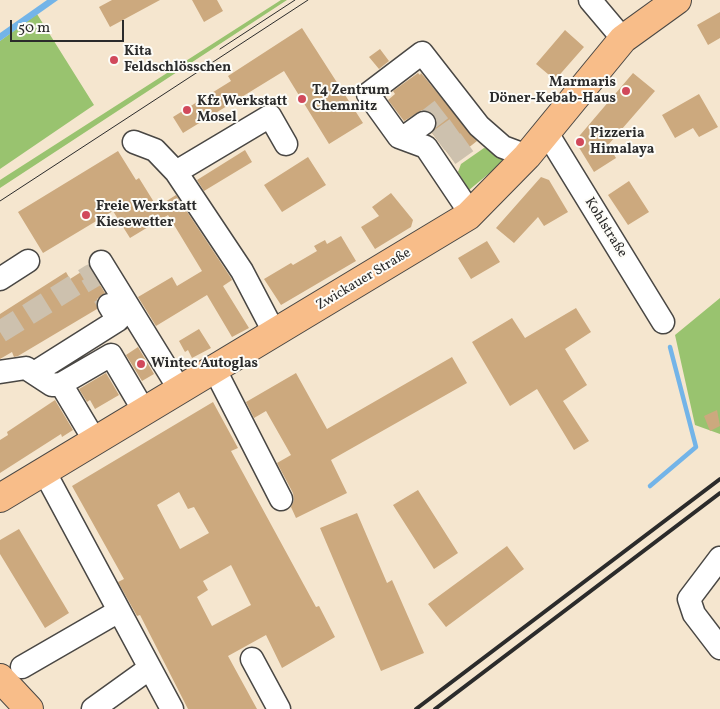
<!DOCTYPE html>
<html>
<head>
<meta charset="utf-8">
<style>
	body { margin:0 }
	#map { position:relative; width:720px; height:709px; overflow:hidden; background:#f5e6cf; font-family:Vollkorn,serif }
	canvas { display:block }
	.scale { position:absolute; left:10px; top:20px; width:114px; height:22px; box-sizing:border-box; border:2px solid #2b2b2b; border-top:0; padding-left:6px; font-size:15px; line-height:18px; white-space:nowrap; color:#2b2b2b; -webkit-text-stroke:4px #fdfcf7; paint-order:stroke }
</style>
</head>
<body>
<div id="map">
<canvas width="720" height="709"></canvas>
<div class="scale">50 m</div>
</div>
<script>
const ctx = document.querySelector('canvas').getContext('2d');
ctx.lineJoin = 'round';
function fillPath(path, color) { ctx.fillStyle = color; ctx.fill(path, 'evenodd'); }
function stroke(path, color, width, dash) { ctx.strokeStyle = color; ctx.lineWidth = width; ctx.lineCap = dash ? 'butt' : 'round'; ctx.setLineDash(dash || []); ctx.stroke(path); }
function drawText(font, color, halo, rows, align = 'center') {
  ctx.font = font + ' Vollkorn,serif'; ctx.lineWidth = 4; ctx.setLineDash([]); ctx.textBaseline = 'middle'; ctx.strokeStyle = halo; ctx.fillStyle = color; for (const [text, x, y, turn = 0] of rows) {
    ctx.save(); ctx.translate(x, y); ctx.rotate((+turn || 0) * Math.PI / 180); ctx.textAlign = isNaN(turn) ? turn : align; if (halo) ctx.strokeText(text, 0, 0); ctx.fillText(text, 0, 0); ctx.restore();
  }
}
fillPath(new Path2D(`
	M 281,0 L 287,0 L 0,188 L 0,180 Z
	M 37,14 L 94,105 L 0,169 L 0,41 Z
	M 484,148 L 508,152 L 498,166 L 469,190 L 458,172 L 461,164 Z
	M 720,298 L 720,434 L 695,425 L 675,335 Z`), '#99c36f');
fillPath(new Path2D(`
	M 47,0 L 58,0 L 0,41 L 0,33 Z`), '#73b4e8');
stroke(new Path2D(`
	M 650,486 L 696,447 L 670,347`), '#73b4e8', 4.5);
fillPath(new Path2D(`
	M 112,0 L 160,0 L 110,27 L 99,7 Z
	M 192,0 L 217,0 L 223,11 L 204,22 Z
	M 720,12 L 720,38 L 708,45 L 697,25 Z
	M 302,28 L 363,123 L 329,144 L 284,71 L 183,133 L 173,117 L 231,81 L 228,76 Z
	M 565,30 L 584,47 L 555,80 L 536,64 Z
	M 380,49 L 389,61 L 379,69 L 369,57 Z
	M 418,73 L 420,75 L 421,73 L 477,141 L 453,160 L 432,133 L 437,122 L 434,115 L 422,110 L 404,121 L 388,100 L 395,94 L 393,91 Z
	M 633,73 L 655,91 L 608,145 L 616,158 L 594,172 L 575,141 Z
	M 699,94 L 718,127 L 699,137 L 693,128 L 675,138 L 662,115 Z
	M 245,150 L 252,162 L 204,191 L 197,180 Z
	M 118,151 L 136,180 L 139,178 L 157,207 L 176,195 L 231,278 L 232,280 L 223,286 L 249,328 L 232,337 L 207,295 L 156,326 L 138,297 L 172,277 L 177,286 L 202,271 L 168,215 L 130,238 L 113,211 L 43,253 L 18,212 Z
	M 308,157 L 326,185 L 282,212 L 264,185 Z
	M 541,177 L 549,180 L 568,212 L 544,226 L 538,217 L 514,243 L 496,228 Z
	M 629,181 L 649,212 L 628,225 L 608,195 Z
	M 391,193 L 413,220 L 411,227 L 375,249 L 361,227 L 379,216 L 372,207 Z
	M 341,236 L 356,261 L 281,305 L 264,279 L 291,263 L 293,265 L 317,251 L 314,246 L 325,240 L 327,244 Z
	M 487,241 L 500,262 L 471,279 L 458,258 Z
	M 89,267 L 105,293 L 97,299 L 97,309 L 18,356 L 14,357 L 12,352 L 0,359 L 0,314 L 66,272 L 70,279 Z
	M 576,308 L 591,332 L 565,349 L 587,385 L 563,401 L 589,441 L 574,450 L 537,389 L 510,406 L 472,342 L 512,318 L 525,338 Z
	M 199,329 L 211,348 L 192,358 L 188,350 L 185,352 L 179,341 Z
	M 138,347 L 154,374 L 142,381 L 126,355 Z
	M 452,357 L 467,383 L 331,460 L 347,493 L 296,518 L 291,507 L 294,500 L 293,493 L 277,463 L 291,455 L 266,411 L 254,418 L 246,402 L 296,373 L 327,429 Z
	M 106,373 L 119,395 L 95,409 L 90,400 L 87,402 L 79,389 Z
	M 55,400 L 73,430 L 62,437 L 61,434 L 0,473 L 0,440 L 8,435 L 7,432 Z
	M 213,402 L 238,448 L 231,451 L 316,607 L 319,606 L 335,637 L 282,668 L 266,635 L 228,656 L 257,709 L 188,709 L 140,615 L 137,616 L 118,582 L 124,579 L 72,486 ZM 179,492 L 188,509 L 194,507 L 209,533 L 180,549 L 157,505 ZM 231,565 L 251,605 L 212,626 L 197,597 L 208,590 L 203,581 Z
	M 717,410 L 720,426 L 710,431 L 704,416 Z
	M 418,490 L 458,553 L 434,569 L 393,505 Z
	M 357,513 L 387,583 L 392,580 L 424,653 L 381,671 L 320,528 Z
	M 19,529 L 69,613 L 45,628 L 0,554 L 0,540 Z
	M 507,546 L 524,569 L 446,627 L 428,604 Z`), '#cca97e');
stroke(new Path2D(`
	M 424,123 L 451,102
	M 438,141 L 466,121
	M 449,155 L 477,135
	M 0,332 L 91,275 L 109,305`), '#cdc1ae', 22, [22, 11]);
const minor = new Path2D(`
	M 590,0 L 623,39
	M 547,133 L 663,322
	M 403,138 L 424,123
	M 134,142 L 155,150 L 176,172
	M 471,214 L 426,147 L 399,137 L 368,94 L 422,53 L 479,126 L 503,147 L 527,156
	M 101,262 L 180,390
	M 0,279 L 28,261
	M 275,334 L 242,271 L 176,172 L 270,116 L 286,144
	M 215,370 L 281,499
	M 0,372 L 26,368 L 52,385 L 61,384 L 95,441
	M 34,373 L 118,320 L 109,305
	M 61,384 L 111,355 L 144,411
	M 44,471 L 172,709
	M 720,558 L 689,599 L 694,614 L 720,648
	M 252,659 L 279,709
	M 22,667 L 119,611
	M 93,709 L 150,668`);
const major = new Path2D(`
	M 0,498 L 468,216 L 527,156 L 623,39 L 677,0
	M 0,678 L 29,709`);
stroke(minor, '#494744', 25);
stroke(major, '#494744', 30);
stroke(minor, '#fff', 22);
stroke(major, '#f8bd89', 28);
stroke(new Path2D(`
	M 220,49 L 295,0
	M 0,201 L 308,0`), '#2b2b2b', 1);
stroke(new Path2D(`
	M 416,709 L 720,479
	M 435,709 L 720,493`), '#2b2b2b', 4);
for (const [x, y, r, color] of [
	[114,60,5,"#d1495b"],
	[626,91,5,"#d1495b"],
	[302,99,5,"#d1495b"],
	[187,110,5,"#d1495b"],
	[580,142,5,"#d1495b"],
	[86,215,5,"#d1495b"],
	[141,364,5,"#d1495b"]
]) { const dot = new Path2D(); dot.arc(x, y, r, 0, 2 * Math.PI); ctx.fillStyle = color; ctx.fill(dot); stroke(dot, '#fdfcf7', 2); }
drawText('bold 14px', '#2b2b2b', '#fdfcf7', [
	["Kita",124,52],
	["Feldschlösschen",124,68],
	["Marmaris",616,83,"right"],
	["Döner-Kebab-Haus",616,99,"right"],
	["T4 Zentrum",312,91],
	["Chemnitz",312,107],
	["Kfz Werkstatt",197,102],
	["Mosel",197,118],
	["Pizzeria",590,134],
	["Himalaya",590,150],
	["Freie Werkstatt",96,207],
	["Kiesewetter",96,223],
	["Wintec Autoglas",151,364]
], 'left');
drawText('14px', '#2b2b2b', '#fdfcf7', [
	["Kohlstraße",605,228,58],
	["Zwickauer Straße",364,280,-31]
]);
</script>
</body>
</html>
